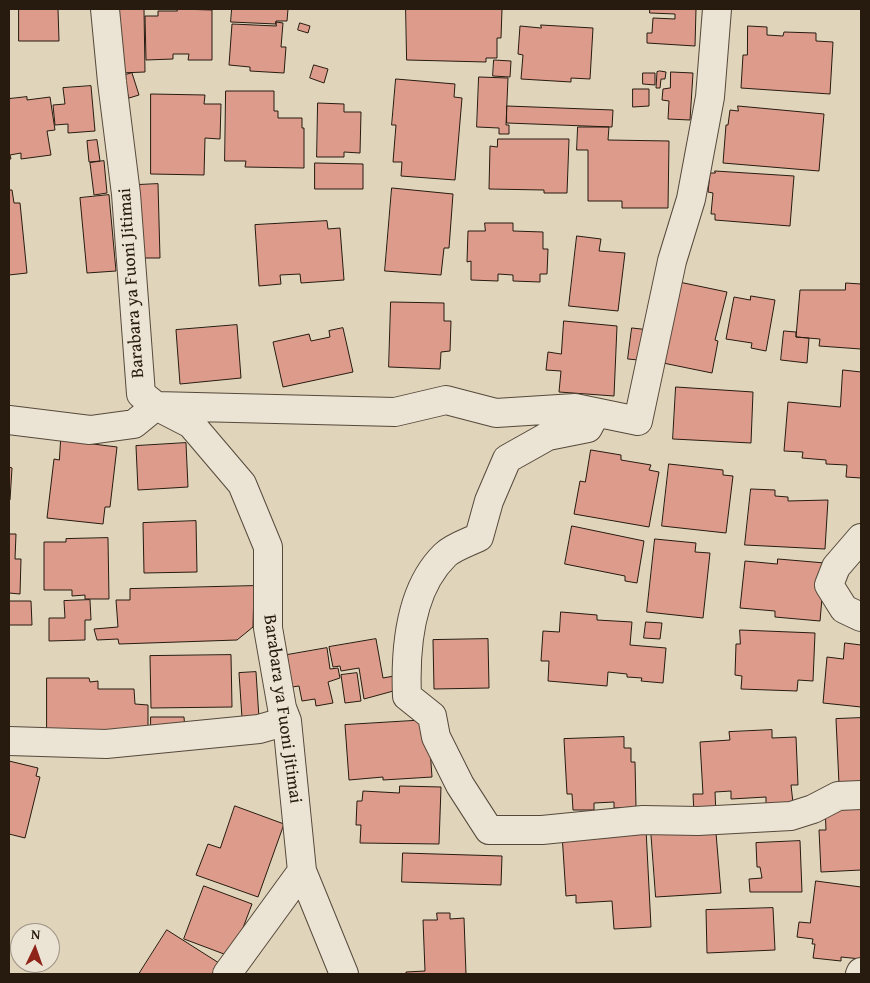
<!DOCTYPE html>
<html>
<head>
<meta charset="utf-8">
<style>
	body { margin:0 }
	#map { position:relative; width:870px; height:983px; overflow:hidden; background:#e0d4bb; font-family:"Gentium Book Plus",serif }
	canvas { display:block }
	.frame { position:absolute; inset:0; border:10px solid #271b10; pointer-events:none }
	.north { position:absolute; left:10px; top:923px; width:50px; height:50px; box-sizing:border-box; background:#ebe3d3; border:1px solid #9d9385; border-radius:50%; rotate:3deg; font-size:14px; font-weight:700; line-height:20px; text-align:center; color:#271b10 }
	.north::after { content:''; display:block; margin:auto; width:18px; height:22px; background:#8f2418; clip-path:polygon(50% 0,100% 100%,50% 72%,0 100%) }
</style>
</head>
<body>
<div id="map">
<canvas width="870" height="983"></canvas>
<div class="frame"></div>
<div class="north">N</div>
</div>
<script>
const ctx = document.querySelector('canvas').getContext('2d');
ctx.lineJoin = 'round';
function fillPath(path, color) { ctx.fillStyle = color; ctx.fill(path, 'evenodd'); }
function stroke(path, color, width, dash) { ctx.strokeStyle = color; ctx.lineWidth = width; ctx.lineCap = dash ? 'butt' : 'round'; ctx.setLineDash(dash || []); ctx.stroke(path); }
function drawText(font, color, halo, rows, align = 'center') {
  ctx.font = font + ' "Gentium Book Plus",serif'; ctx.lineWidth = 4.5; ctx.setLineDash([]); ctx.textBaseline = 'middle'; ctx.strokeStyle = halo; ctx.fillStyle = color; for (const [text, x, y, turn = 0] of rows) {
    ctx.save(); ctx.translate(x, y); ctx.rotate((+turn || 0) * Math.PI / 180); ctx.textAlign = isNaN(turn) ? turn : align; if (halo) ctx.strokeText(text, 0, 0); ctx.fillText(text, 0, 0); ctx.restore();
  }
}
const building = new Path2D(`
	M 19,9 L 58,9 L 59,41 L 19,41 Z
	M 119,9 L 144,9 L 145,72 L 120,73 Z
	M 177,9 L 212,10 L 212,60 L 188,60 L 189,54 L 173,54 L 173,59 L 146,60 L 145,16 L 158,16 L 158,11 L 177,11 Z
	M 232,9 L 288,9 L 287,21 L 276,21 L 276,24 L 231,22 Z
	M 406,9 L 502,9 L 501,38 L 497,38 L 497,58 L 486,58 L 486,62 L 407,60 Z
	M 650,9 L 696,9 L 695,46 L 647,43 L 647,33 L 652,33 L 653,18 L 675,19 L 675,14 L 650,13 Z
	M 276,22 L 283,23 L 281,47 L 286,47 L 284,73 L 250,71 L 250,67 L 229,65 L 232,24 L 276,26 Z
	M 300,23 L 310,26 L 308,33 L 298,30 Z
	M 541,25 L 593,28 L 590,79 L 571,78 L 571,82 L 521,79 L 523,55 L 518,54 L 520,26 L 541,28 Z
	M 748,26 L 767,27 L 767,35 L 783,36 L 784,32 L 816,33 L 816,41 L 833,42 L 830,94 L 741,88 L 743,55 L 747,55 Z
	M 494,60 L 511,61 L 510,77 L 493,76 Z
	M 314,65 L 328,69 L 324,83 L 310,78 Z
	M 660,71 L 666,72 L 665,79 L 661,79 L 660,88 L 656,88 L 657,72 Z
	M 671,72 L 693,73 L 690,120 L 668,119 L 669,101 L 662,100 L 663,89 L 670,88 Z
	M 132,73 L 139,95 L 129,98 L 122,76 Z
	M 643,73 L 655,73 L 655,85 L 643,84 Z
	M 479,77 L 508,78 L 506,125 L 509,125 L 509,134 L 499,134 L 499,128 L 477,127 Z
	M 396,79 L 455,84 L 454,97 L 462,98 L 455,180 L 401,176 L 402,162 L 393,162 L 396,125 L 392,125 Z
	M 91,86 L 95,131 L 68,133 L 68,124 L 55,125 L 53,105 L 65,104 L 63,88 Z
	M 633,89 L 649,89 L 649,106 L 633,107 Z
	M 226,91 L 274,91 L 274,111 L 278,111 L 278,118 L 302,118 L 302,128 L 304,128 L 304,168 L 245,167 L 246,161 L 225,161 Z
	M 151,94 L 205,95 L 204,104 L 221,104 L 220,139 L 205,138 L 204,175 L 151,174 Z
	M 27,97 L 27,100 L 50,97 L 55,130 L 47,131 L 51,155 L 21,159 L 21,153 L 10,155 L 11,159 L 9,159 L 9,99 Z
	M 318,103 L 344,104 L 344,112 L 361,112 L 360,153 L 344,152 L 344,157 L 317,157 Z
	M 507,106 L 613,110 L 612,127 L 507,123 Z
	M 738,106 L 824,114 L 819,171 L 723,163 L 726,125 L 728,125 L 730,110 L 738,111 Z
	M 578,127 L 609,127 L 608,140 L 669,141 L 668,208 L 622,208 L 622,201 L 588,201 L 588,150 L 577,150 Z
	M 498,139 L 569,139 L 567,193 L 544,193 L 544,190 L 489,189 L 490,146 L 497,147 Z
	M 97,140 L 100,161 L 89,162 L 87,141 Z
	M 104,161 L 107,193 L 94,195 L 90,163 Z
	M 315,163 L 363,164 L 363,189 L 315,189 Z
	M 715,171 L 794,176 L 790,226 L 715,220 L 715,214 L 711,214 L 713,193 L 708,192 L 710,173 L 715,173 Z
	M 158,184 L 160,258 L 139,258 L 137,185 Z
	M 392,188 L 453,194 L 449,248 L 444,248 L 441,275 L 385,271 Z
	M 9,190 L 12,190 L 14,203 L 20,203 L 27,273 L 9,275 Z
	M 109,195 L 116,271 L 87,273 L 80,198 Z
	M 327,221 L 328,229 L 340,228 L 344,280 L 301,283 L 300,274 L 280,275 L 281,284 L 259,286 L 255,225 Z
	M 485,223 L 513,223 L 513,231 L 543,232 L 543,249 L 548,249 L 547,274 L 540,274 L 540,282 L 513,281 L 513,275 L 498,274 L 498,281 L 471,280 L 471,261 L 467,262 L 468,231 L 485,231 Z
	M 577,236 L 601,239 L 599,251 L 625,253 L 618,311 L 569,306 Z
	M 679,282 L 727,292 L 715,340 L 718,341 L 712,373 L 663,363 Z
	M 846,283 L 861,284 L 861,349 L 819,346 L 820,339 L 796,337 L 800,290 L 845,290 Z
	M 751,296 L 775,300 L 766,351 L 751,348 L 752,343 L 726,339 L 734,297 L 750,300 Z
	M 391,302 L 444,303 L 444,321 L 451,321 L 450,351 L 441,352 L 440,369 L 389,367 Z
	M 564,321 L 617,326 L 614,396 L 559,392 L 561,371 L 546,370 L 548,352 L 561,354 Z
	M 237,325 L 241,378 L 180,384 L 176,330 Z
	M 343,328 L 353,372 L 283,387 L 273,342 L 309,334 L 311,341 L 330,337 L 329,331 Z
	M 632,328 L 650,330 L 648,361 L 628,359 Z
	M 784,331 L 796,332 L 796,337 L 809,338 L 807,363 L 781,360 Z
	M 843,370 L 861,372 L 861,478 L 846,477 L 847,465 L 826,464 L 826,460 L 802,458 L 803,452 L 784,451 L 788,402 L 840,407 Z
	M 676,387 L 753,392 L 751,443 L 673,439 Z
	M 61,440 L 117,447 L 110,507 L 105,507 L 103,524 L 47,518 L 54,459 L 59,460 Z
	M 186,443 L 188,487 L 138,490 L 136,446 Z
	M 591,450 L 621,455 L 621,460 L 651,465 L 649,470 L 659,472 L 649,527 L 574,514 L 580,481 L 585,482 Z
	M 669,464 L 723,470 L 723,475 L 733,476 L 726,533 L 662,526 Z
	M 9,467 L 12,468 L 10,500 L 9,499 Z
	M 751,489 L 775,490 L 775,496 L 788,497 L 788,501 L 828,500 L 825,549 L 745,545 Z
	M 196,521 L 197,572 L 144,573 L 143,523 Z
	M 572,526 L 644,541 L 637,583 L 625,581 L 625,576 L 565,564 Z
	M 9,534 L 16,534 L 15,559 L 21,559 L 20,594 L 9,593 Z
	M 108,538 L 109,599 L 85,599 L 85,595 L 72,596 L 72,590 L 44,590 L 44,542 L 66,542 L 66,539 Z
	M 655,539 L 696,543 L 695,552 L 710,553 L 703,618 L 647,612 Z
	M 778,559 L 825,563 L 820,621 L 775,617 L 775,611 L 740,608 L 745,561 L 777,564 Z
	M 254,586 L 253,627 L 237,640 L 119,644 L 118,639 L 97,640 L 94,629 L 118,627 L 116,600 L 130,600 L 130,589 Z
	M 90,600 L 91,620 L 85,620 L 85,640 L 49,641 L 49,618 L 65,618 L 64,601 Z
	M 9,601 L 31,601 L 32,625 L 9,625 Z
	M 561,612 L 597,615 L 597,620 L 632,622 L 630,645 L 666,648 L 663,683 L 641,681 L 642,678 L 627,677 L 627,674 L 608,672 L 607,686 L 548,681 L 549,661 L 541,661 L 543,631 L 559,632 Z
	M 646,622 L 662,623 L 660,639 L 644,638 Z
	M 740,630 L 815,633 L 813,681 L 798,680 L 797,691 L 741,689 L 742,676 L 735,675 L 736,644 L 740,644 Z
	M 376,639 L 383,678 L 394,676 L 397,690 L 364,699 L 359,668 L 341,671 L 340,666 L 333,667 L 329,647 Z
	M 488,639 L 489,688 L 434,689 L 433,640 Z
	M 845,643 L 861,645 L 861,707 L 823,703 L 827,657 L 843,659 Z
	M 327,648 L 330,669 L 338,668 L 340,678 L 328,682 L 333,703 L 316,706 L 315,699 L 302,701 L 299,686 L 292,687 L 287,655 Z
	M 231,655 L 232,707 L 151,708 L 150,656 Z
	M 256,672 L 259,718 L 242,718 L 239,673 Z
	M 357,673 L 361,701 L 345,703 L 341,675 Z
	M 47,678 L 89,678 L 90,682 L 98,681 L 98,689 L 134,689 L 135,704 L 148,705 L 148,730 L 47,733 Z
	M 151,717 L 184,717 L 185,730 L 151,730 Z
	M 861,718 L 861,783 L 839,784 L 836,719 Z
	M 428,720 L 432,777 L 383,780 L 383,777 L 349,780 L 345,725 Z
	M 772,730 L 772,738 L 796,737 L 798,785 L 791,785 L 793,803 L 766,804 L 766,797 L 731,799 L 731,791 L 715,792 L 716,814 L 694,814 L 693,794 L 703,794 L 700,742 L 730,740 L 729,732 Z
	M 624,737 L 624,748 L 631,748 L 631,762 L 635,762 L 636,807 L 614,808 L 614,802 L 594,803 L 594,810 L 573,810 L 572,794 L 567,794 L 564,739 Z
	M 9,761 L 38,768 L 36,776 L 40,777 L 25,838 L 9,834 Z
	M 400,786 L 441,787 L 439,844 L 360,843 L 361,825 L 356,825 L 357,801 L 362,801 L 363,791 L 399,793 Z
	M 861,800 L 861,870 L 821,872 L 819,830 L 826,830 L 825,806 Z
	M 235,806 L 284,824 L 258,897 L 196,875 L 208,844 L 220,848 Z
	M 646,829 L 651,927 L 614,929 L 612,901 L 576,903 L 576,895 L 566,896 L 562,834 Z
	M 651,830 L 716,833 L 721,893 L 656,897 Z
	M 800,841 L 802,892 L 750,892 L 749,879 L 762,878 L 760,867 L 757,867 L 756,843 Z
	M 403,853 L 502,856 L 501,885 L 402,882 Z
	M 816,881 L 861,887 L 861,959 L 841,957 L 841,961 L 813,958 L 815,944 L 812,944 L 813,939 L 797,937 L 799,922 L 810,923 Z
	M 204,886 L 252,904 L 232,957 L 184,939 Z
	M 773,908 L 775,950 L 707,953 L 706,910 Z
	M 437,913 L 450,913 L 450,919 L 464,918 L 466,974 L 406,974 L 406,972 L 425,971 L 423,920 L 437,920 Z
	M 167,930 L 219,963 L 212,974 L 139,974 Z`);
fillPath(building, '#dd9c8b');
stroke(building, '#271b10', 1);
const street = new Path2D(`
	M 105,9 L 112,82 L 126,194 L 141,394 L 156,406 L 191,424 L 242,484 L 268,547 L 268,628 L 282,708 L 287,721 L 302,871 L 344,974
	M 596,413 L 588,428 L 548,436 L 507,459 L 489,501 L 479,537 C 469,542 453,547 445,555 C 409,590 405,649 407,696 L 432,716 L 436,737 L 460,785 L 489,830 L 542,830 L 643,820 L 698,821 L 791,816 L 813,809 L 838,796 L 861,795
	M 9,420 L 90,430 L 134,424 L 156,406 L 395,412 L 446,400 L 496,413 L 575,408 L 638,421 L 672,261 L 691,199 L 710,97 L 717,9
	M 861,538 L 836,567 L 829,585 L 844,609 L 861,617
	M 9,741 L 106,744 L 259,729 L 287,721
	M 227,974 L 302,871
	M 860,974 L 861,972`);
stroke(street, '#55493b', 30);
stroke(street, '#ebe3d3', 28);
drawText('18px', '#271b10', '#ebe3d3', [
	["Barabara ya Fuoni Jitimai",132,283,-94],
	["Barabara ya Fuoni Jitimai",282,709,82]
]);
</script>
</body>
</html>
